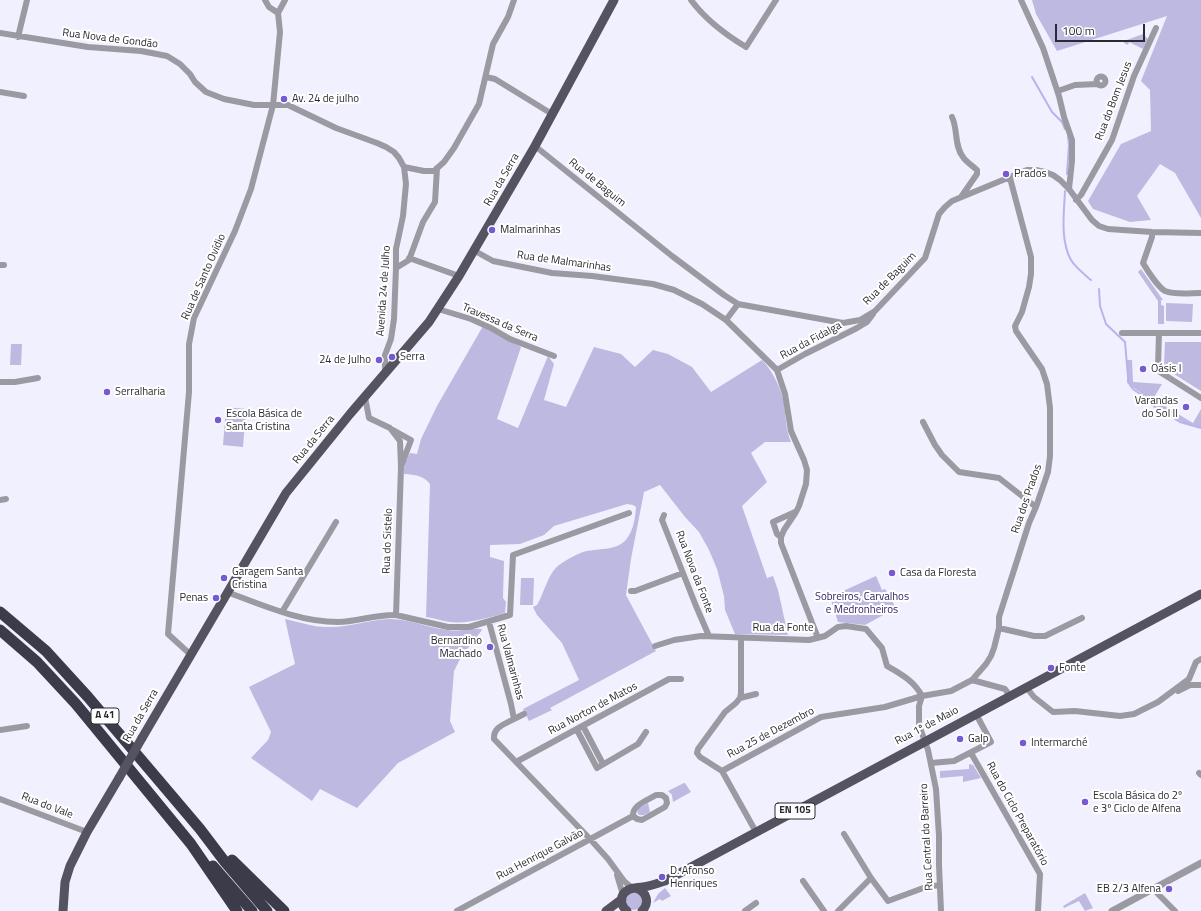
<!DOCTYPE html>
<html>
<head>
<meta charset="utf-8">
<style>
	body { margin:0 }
	#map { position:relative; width:1201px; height:911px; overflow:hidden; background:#f1f0fe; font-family:"Titillium Web",sans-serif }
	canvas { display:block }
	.scale { position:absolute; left:1055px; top:24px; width:90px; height:18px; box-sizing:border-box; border:2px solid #2a2a30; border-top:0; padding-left:5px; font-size:12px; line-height:14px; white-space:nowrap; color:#2a2a30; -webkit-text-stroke:3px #fff; paint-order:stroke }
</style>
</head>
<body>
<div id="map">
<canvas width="1201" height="911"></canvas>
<div class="scale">100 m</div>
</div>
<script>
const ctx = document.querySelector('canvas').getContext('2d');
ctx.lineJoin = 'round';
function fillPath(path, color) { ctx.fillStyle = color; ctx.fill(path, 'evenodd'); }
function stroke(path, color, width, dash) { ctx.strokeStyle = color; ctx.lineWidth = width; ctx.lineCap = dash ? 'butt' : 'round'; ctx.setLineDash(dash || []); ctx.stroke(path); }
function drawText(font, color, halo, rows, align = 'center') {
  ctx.font = font + ' "Titillium Web",sans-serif'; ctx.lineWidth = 4; ctx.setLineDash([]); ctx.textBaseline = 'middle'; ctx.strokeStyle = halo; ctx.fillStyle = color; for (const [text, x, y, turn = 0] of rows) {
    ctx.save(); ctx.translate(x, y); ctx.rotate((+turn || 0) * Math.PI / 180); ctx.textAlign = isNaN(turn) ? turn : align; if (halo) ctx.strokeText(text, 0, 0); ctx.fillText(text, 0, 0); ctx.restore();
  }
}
fillPath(new Path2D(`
	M 1032,0 L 1201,0 L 1201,218 L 1175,173 L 1160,164 L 1137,196 L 1151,220 L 1130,222 L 1093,209 L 1088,201 L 1121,144 L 1151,131 L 1150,90 L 1141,81 L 1167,16 L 1057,51 L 1036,14 Z
	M 1143,34 L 1148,39 L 1143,49 L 1129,42 L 1128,45 L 1124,43 L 1124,41 Z
	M 1141,269 L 1163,300 L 1161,300 L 1161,305 L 1164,306 L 1164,324 L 1158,324 L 1158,301 L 1138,272 Z
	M 1166,303 L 1193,304 L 1192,322 L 1166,321 Z
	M 483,326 L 521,347 L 497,419 L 518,428 L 548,356 L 554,364 L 544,400 L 566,407 L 594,347 L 621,354 L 635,367 L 653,350 L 668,354 L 692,367 L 711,392 L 762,360 C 771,369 780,386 783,399 C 786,413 785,428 791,442 L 765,442 L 751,453 L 767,482 L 742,506 L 767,578 L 773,576 L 778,590 L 788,635 L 735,634 L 725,610 L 724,596 L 717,569 L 709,550 L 699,532 L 685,517 L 660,485 L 644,492 L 631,559 L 626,595 L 656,651 L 550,708 L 552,710 L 529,721 L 523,709 L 579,680 L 562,643 L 537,615 L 533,607 L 537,605 C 544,594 548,573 559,565 C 566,560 575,555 583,552 C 593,549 604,550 614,547 C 631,543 635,523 636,507 L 633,505 L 627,504 L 554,526 L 544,535 L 520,544 L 490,545 L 490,557 L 504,561 L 503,598 L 506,602 L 505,613 C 488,618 468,624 450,622 C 442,621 434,618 426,617 L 430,484 C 423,475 415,475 404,474 L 404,465 L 410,453 L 417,454 L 421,439 L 437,406 Z
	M 1165,342 L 1201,342 L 1201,391 L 1166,369 L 1164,365 Z
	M 11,344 L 22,344 L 21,365 L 10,365 Z
	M 1127,360 L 1132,360 L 1133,382 L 1162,384 L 1153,399 L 1193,423 L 1201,409 L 1201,428 L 1188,425 L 1169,415 L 1152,403 L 1145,396 L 1127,383 Z
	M 226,407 L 246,409 L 243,447 L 223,445 Z
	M 876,576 L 882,590 L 885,589 L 896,608 L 865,625 L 838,622 L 830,597 Z
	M 521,578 L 534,578 L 533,605 L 520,605 Z
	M 285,619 C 300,622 315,628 330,627 C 350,627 368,620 388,619 C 407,618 428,628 448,630 C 460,632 470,628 481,629 L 482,630 L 461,657 L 454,671 L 450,721 L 455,732 L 398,763 L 357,808 L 320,789 L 312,801 L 251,758 L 268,740 L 271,732 L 249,687 L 295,664 Z
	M 969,764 L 973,765 L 981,778 L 963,782 L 963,776 L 940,778 L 940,771 L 969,769 Z
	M 684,783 L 685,783 L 691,792 L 673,802 L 672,795 L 668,791 Z
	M 648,803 L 650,812 C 646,814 642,817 638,814 L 637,809 Z
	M 665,888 L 671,896 L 662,901 L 660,899 L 653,903 L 658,894 Z
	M625 901a9 9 0 1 1 18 0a9 9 0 1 1-18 0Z
	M 1085,893 L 1093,908 L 1085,911 L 1079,901 L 1064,908 L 1063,906 Z`), '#bdb9e1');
stroke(new Path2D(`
	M 1032,77 L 1052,112 L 1062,122 L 1065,129
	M 1067,174 L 1069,145 L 1068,137
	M 1065,191 C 1064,213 1060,240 1071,260 C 1076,268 1084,274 1091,280
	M 1099,289 L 1100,306 L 1106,324 L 1125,342 L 1128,377 L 1130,385 L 1133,389 L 1143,396 L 1155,407 L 1180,422 L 1201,428`), '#b9b2ef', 2);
stroke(new Path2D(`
	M 265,0 L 269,7 L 278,13
	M 691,0 C 705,19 726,35 746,47 L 776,0
	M 1021,0 L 1043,48 L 1059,96 L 1064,117 L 1072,140 L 1072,161 L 1069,189
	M 0,33 L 88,47 L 141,51 L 167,56 L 180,64 L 190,74 L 195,82 L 206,92 L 224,99 L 254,105 L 288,105 L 336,128 L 377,143 L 386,147 L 394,152 L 399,158 L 404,167 L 406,184 L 403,216 L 396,249 L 396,268 L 394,319 L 391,339 L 385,355 L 385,373
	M 18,37 L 27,0
	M1096.5 81a4.5 4.5 0 1 1 9 0a4.5 4.5 0 1 1-9 0Z
	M 486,77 L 495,79 L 552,114
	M 1058,91 L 1075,85 L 1098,84
	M 0,92 L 24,96
	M 952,117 C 958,129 954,146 963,157 C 966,162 973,166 977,170 L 977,174 L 961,197
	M 535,146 L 672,256 L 724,295 L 738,304 L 843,323 L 860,320 L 875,311 L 925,258 L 939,214 L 945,207 L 952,201 L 1027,170 L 1036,170 L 1045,172 L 1053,175 L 1060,180 L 1069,189 L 1092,220 L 1099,226 L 1108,229 L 1152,232 L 1201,233
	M 404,167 L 424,171 L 434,171 L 444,162 L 454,148 L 479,104 L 493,44 L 508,17 L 514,0
	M 1076,200 L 1081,195 L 1112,140 L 1134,76 L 1156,28
	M 1152,232 L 1152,237 L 1143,263 C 1147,270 1158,287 1165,291 C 1175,295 1190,293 1201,293
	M 475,251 L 493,261 L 552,273 L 592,276 L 653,284 L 674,290 L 702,304 L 726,320 L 777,370 L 785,394 L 791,431 L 804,460 L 807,470 L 806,484 L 799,506 L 796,512 L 784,530 L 781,537 L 781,543 L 818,638
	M 409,258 L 459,276
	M 0,265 L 4,265
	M 396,268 L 409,260 L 423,222 L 435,202 L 437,168
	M 438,309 L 471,319 L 491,328 L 510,339 L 554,356
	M 726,320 L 738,304
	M 1122,333 L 1201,333
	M 1159,333 L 1158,367 L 1160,372 L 1201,398
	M 777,370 L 805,354 L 857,328 L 867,322 L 873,314
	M 0,382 L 15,382 L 38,378
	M 365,397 L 369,418 L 390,428 L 400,441 L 401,467 L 396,615
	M 923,422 L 935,445 L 942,455 L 959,472 L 999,478 L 1036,507
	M 393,430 L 411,440 L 402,464
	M 0,500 L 6,499
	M 664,515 L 662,520 L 696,606 L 709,636
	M 781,537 L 777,534 L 773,522 L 795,512
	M 631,591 L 635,591 L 683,573
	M 227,592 C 262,605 300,622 338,622 C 357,622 376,614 396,615 L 448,627 L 469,627 L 510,615 L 513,555 L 629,513
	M 282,612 L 336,522
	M 489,622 L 511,704 L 514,719 C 505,724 493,727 494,739 L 590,839 L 608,859 L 624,881 L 632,888
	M 999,628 L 1034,636 L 1045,636 L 1082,618
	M 741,638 L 741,693 L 740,698 L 736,703 L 725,712 L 698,749 L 697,753 L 700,757 L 722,771 L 756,832
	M 655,646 L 674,640 L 701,636 L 809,640 L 825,636 L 838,627 L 846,626 L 866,629 L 882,648 L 887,666 C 901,674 914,681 922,696
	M 191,655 L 168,634 L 189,392 L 189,344 L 194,318 L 235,231 L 251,189 L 273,105 L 280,32 L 278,13 L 285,0
	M 972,680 L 1005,689 L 1010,696
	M 1026,687 L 1034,697 L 1053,712 L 1075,711 L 1120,716 L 1134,714 L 1158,702 L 1189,679 L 1196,662 L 1201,659
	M 1178,691 L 1190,685 L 1201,685
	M 922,696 L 919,706 L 919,725 L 928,750 L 936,789 L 939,836 L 939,865 L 941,911
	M 740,698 L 756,694
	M 514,719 L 524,714
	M 583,726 L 603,764
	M 0,730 L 27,726
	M 577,730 L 597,768 L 638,744 L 646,732
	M 971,753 L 1040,874 L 1038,911
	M 516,762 L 669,679 L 681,679
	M 931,763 L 954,761 L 991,742 L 976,714
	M 722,771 L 821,717 L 885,707 L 922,696 L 951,691 L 972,680 L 986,664 L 991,656 L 994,648 L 999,628 L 999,617 L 1029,523 L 1036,507 L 1048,472 L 1050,456 L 1050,408 L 1047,384 L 1042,369 L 1016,331 L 1015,326 L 1022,312 L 1029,287 L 1031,274 L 1031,257 L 1010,178
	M 1199,773 L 1201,775
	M 656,795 L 662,795 L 666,798 L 667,803 L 665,807 L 642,820 L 637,819 L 633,816 C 632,805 648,800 656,795 Z
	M 0,799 L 87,832
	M 844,834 L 871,878 L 888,901 L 926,887 L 940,885
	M 617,875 L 623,895
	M 803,881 L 824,911
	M 1154,889 L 1159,895 L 1175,911
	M 457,911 L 633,816
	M 745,911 L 756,903
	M 838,911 L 871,878`), '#9b9aa2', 6);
stroke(new Path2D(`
	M 1112,911 L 1201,863`), '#9b9aa2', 7);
stroke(new Path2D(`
	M 142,738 L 286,493 L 350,414 L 429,322 L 459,276 L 535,146 L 614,0
	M 636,888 C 647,892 650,903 642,911
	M 63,911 L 65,882 L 70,866 L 87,832 L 119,778
	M 606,911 L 622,899
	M 627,911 C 620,905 619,895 628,890 C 633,887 638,888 643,887 C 651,886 658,883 665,881 L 1201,594`), '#555360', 9);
stroke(new Path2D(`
	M 0,612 L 46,651 L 88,697 L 200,829 L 225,862 L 267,911
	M 0,630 L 37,662 L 76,704 L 191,844 L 237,911
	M 232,860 L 284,911
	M 213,866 L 252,911`), '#3c3b49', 11);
stroke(new Path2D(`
	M 119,778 L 142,738`), '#555360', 9);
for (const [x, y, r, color] of [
	[284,99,4,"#755ad4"],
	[1006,174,4,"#755ad4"],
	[492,230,4,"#755ad4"],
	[392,357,4,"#755ad4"],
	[379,360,4,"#755ad4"],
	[1143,369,4,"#755ad4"],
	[107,392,4,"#755ad4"],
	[1186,407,4,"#755ad4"],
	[218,420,4,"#755ad4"],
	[892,573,4,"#755ad4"],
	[224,578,4,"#755ad4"],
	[216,598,4,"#755ad4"],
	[490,647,4,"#755ad4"],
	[1051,668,4,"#755ad4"],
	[960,739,4,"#755ad4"],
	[1023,743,4,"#755ad4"],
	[1085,802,4,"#755ad4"],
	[662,877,4,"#755ad4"],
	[1169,889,4,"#755ad4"]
]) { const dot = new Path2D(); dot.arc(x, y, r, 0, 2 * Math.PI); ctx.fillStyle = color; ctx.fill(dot); stroke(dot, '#fff', 1.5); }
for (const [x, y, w] of [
	[105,716,28],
	[795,811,40]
]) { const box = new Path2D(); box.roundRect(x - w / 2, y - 8, w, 16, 3); ctx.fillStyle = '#fff'; ctx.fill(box); stroke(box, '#2a2a30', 1); }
drawText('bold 10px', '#2a2a30', null, [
	["A 41",105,716],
	["EN 105",795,811]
]);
drawText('11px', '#2a2a30', '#fff', [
	["Rua Nova de Gondão",110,39,7],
	["Rua do Bom Jesus",1114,101,-69],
	["Rua da Serra",502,180,-60],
	["Rua de Baguim",597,183,39],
	["Rua de Malmarinhas",564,262,8],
	["Rua de Santo Ovídio",204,277,-66],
	["Rua de Baguim",890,279,-45],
	["Avenida 24 de Julho",384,291,-86],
	["Travessa da Serra",500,323,23],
	["Rua da Fidalga",811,341,-28],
	["Rua da Serra",314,440,-51],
	["Rua dos Prados",1027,499,-71],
	["Rua do Sistelo",388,541,-88],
	["Rua Nova da Fonte",694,572,69],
	["Rua da Fonte",783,628],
	["Rua Valmarinhas",510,662,75],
	["Rua Norton de Matos",593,709,-28],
	["Rua da Serra",141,716,-60],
	["Rua 1º de Maio",927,726,-28],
	["Rua 25 de Dezembro",771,733,-28],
	["Rua do Vale",47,806,21],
	["Rua do Ciclo Preparatório",1017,814,61],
	["Rua Central do Barreiro",927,837,-93],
	["Rua Henrique Galvão",540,855,-28]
]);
drawText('11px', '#2a2a30', '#fff', [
	["Av. 24 de julho",292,99],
	["Prados",1014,174],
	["Malmarinhas",500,230],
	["Serra",400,357],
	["24 de Julho",371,360,"right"],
	["Oásis I",1151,369],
	["Serralharia",115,392],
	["Varandas",1178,401,"right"],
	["do Sol II",1178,414,"right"],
	["Escola Básica de",226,414],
	["Santa Cristina",226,427],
	["Garagem Santa",232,572],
	["Cristina",232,585],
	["Casa da Floresta",900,573],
	["Penas",208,598,"right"],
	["Bernardino",482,641,"right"],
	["Machado",482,654,"right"],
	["Fonte",1059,668],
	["Galp",968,739],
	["Intermarché",1031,743],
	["Escola Básica do 2º",1093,796],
	["e 3º Ciclo de Alfena",1093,809],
	["D. Afonso",670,871],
	["Henriques",670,884],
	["EB 2/3 Alfena",1161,889,"right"]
], 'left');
drawText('11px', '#322066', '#fff', [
	["Sobreiros, Carvalhos",862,597],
	["e Medronheiros",862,610]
]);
</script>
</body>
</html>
